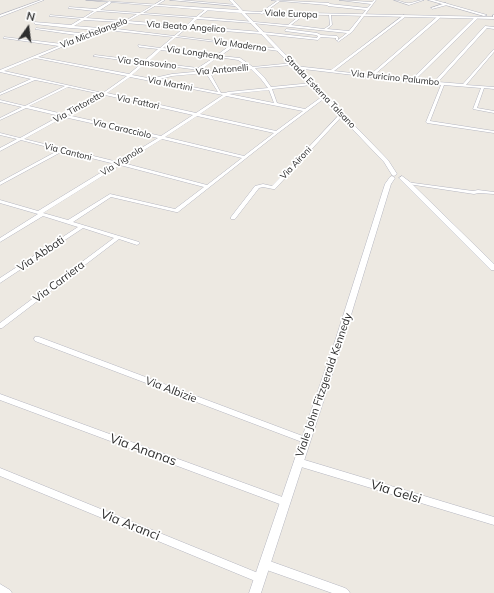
<!DOCTYPE html>
<html>
<head>
<meta charset="utf-8">
<style>
	body { margin:0 }
	#map { position:relative; width:494px; height:593px; overflow:hidden; background:#ede9e2; font-family:Mulish,sans-serif }
	canvas { display:block }
	.north { position:absolute; left:8px; top:8px; width:40px; height:40px; -webkit-text-stroke:3px #fff; paint-order:stroke; rotate:14deg; font-size:11px; font-weight:700; line-height:16px; text-align:center; color:#2e2e2e }
	.north::after { content:''; display:block; margin:auto; width:14px; height:18px; background:#2e2e2e; clip-path:polygon(50% 0,100% 100%,50% 72%,0 100%) }
</style>
</head>
<body>
<div id="map">
<canvas width="494" height="593"></canvas>
<div class="north">N</div>
</div>
<script>
const ctx = document.querySelector('canvas').getContext('2d');
ctx.lineJoin = 'round';
function stroke(path, color, width, dash) { ctx.strokeStyle = color; ctx.lineWidth = width; ctx.lineCap = dash ? 'butt' : 'round'; ctx.setLineDash(dash || []); ctx.stroke(path); }
function fillPath(path, color) { ctx.fillStyle = color; ctx.fill(path, 'evenodd'); }
function drawText(font, color, halo, rows, align = 'center') {
  ctx.font = font + ' Mulish,sans-serif'; ctx.lineWidth = 3.5; ctx.setLineDash([]); ctx.textBaseline = 'middle'; ctx.strokeStyle = halo; ctx.fillStyle = color; for (const [text, x, y, turn = 0] of rows) {
    ctx.save(); ctx.translate(x, y); ctx.rotate((+turn || 0) * Math.PI / 180); ctx.textAlign = isNaN(turn) ? turn : align; if (halo) ctx.strokeText(text, 0, 0); ctx.fillText(text, 0, 0); ctx.restore();
  }
}
const minor = new Path2D(`
	M 41,0 L 44,0 L 0,17 L 0,15 Z
	M 162,0 L 165,0 L 143,13 L 196,17 L 207,8 L 208,10 L 199,17 L 288,25 L 303,13 L 304,15 L 291,25 L 324,29 L 330,25 L 329,15 L 330,14 L 331,15 L 332,25 L 327,29 L 349,31 L 366,10 L 328,6 L 327,5 L 280,1 L 262,14 L 260,13 L 277,1 L 271,0 L 329,3 L 330,4 L 367,8 L 371,4 L 339,0 L 372,2 L 374,0 L 376,0 L 352,32 L 338,42 L 337,41 L 338,40 L 336,40 L 336,38 L 321,37 L 318,40 L 262,34 L 187,28 L 177,36 L 280,49 L 279,51 L 236,45 L 220,56 L 240,58 L 253,67 L 293,63 L 293,65 L 292,65 L 255,68 L 264,77 L 271,87 L 312,83 L 314,84 L 312,85 L 272,89 L 277,103 L 305,109 L 323,96 L 326,97 L 278,133 L 178,212 L 176,212 L 111,197 L 73,222 L 139,242 L 140,243 L 137,245 L 119,239 L 2,328 L 0,328 L 0,323 L 114,238 L 83,228 L 0,283 L 0,278 L 78,227 L 43,216 L 0,242 L 0,238 L 38,214 L 0,203 L 0,200 L 38,211 L 115,164 L 63,151 L 0,185 L 0,182 L 59,150 L 21,140 L 0,151 L 0,148 L 17,139 L 0,135 L 0,133 L 20,138 L 60,116 L 26,108 L 0,120 L 0,118 L 22,107 L 0,102 L 0,100 L 25,106 L 65,86 L 35,80 L 0,95 L 0,93 L 31,79 L 0,72 L 0,70 L 59,46 L 3,38 L 4,37 L 62,44 L 83,36 L 35,29 L 36,28 L 87,34 L 100,30 L 70,28 L 35,24 L 34,22 L 71,25 L 81,19 L 49,16 L 50,15 L 83,18 L 94,11 L 68,8 L 69,7 L 96,9 L 110,1 L 111,3 L 100,10 L 140,13 ZM 97,11 L 137,14 L 125,21 L 86,18 ZM 141,14 L 194,18 L 186,26 L 128,21 ZM 197,19 L 252,23 L 347,33 L 338,40 L 338,37 L 337,36 L 321,35 L 317,33 L 286,29 L 285,31 L 316,35 L 318,36 L 317,38 L 262,32 L 189,26 ZM 84,20 L 121,22 L 101,29 L 100,28 L 74,26 ZM 125,23 L 184,28 L 174,36 L 109,28 ZM 106,30 L 173,37 L 160,48 L 138,45 L 139,47 L 158,49 L 144,61 L 95,55 L 93,56 L 142,63 L 129,74 L 38,57 L 83,38 ZM 176,37 L 232,44 L 217,55 L 163,48 ZM 161,50 L 215,57 L 198,68 L 148,62 ZM 218,57 L 238,60 L 249,67 L 208,71 L 202,69 ZM 35,58 L 127,76 L 103,93 L 4,71 ZM 146,63 L 199,70 L 204,71 L 172,74 L 154,78 L 153,79 L 132,75 ZM 251,69 L 261,79 L 268,88 L 228,92 L 225,93 L 221,93 L 210,73 ZM 206,73 L 218,92 L 156,80 L 172,76 ZM 130,77 L 218,94 L 223,95 L 196,113 L 107,93 ZM 68,87 L 101,94 L 63,114 L 29,106 ZM 269,90 L 274,103 L 229,94 ZM 105,95 L 193,115 L 161,136 L 67,115 ZM 226,96 L 303,111 L 276,131 L 200,114 ZM 197,116 L 274,133 L 244,156 L 165,137 ZM 64,117 L 158,138 L 118,162 L 24,139 ZM 162,139 L 242,158 L 207,185 L 123,163 ZM 120,165 L 204,187 L 175,209 L 110,194 L 68,220 L 43,213 Z
	M 170,0 L 180,0 L 237,5 L 236,6 Z
	M 394,0 C 399,0 405,4 411,3 C 415,2 419,0 424,0 L 409,5 Z
	M 446,3 L 447,5 L 432,9 L 431,8 Z
	M 404,15 L 405,17 L 334,71 L 370,75 L 438,16 L 440,16 L 440,18 L 374,75 L 411,80 L 475,17 L 477,17 L 477,19 L 415,80 L 434,82 L 485,26 L 494,27 L 494,29 L 487,28 L 438,82 L 463,84 L 494,49 L 494,52 L 466,85 L 494,87 L 494,89 L 484,88 L 477,108 L 494,111 L 494,113 L 473,109 L 481,88 L 444,85 L 430,121 L 494,131 L 494,133 L 427,123 L 426,122 L 441,85 L 412,82 L 295,68 L 293,67 L 295,66 L 331,70 Z
	M 493,15 L 494,15 L 494,18 L 493,17 Z
	M 340,114 L 343,115 L 275,189 L 273,189 L 263,187 L 259,188 L 235,219 L 231,219 L 231,217 L 255,186 L 263,184 L 272,186 Z
	M 406,182 L 473,191 L 478,190 L 494,192 L 494,194 L 479,193 L 474,194 L 408,184 L 406,184 Z
	M 35,337 L 39,337 L 308,438 L 309,440 L 308,442 L 305,443 L 302,442 L 35,341 L 34,339 Z
	M 0,394 L 285,498 L 288,499 L 289,502 L 288,505 L 285,506 L 0,400 Z
	M 298,458 L 494,517 L 494,525 L 298,466 L 295,464 L 294,462 L 295,460 Z
	M 0,468 L 263,575 L 265,578 L 263,581 L 260,583 L 0,476 Z
	M 264,559 L 345,588 L 348,590 L 350,593 L 332,593 L 264,569 L 261,567 L 259,564 L 261,561 Z
	M 0,584 L 10,590 L 12,593 L 0,593 Z`);
const tertiary = new Path2D(`
	M 86,0 L 239,10 L 229,0 L 233,0 L 243,11 L 261,12 L 494,17 L 494,19 L 245,13 L 388,160 L 397,174 L 394,176 L 392,175 L 384,162 L 241,13 Z
	M 428,0 L 434,0 L 487,15 L 484,16 Z
	M 392,176 L 395,178 L 391,184 L 344,338 L 261,593 L 249,593 L 336,338 L 385,184 L 390,177 Z
	M 402,176 L 410,182 L 494,264 L 494,270 L 491,270 L 399,178 Z`);
stroke(minor, '#b5b6c0', 1);
stroke(tertiary, '#b5b6c0', 1);
fillPath(minor, '#fff');
fillPath(tertiary, '#fff');
drawText('9px', '#2e2e2e', '#fff', [
	["Viale Europa",291,14,2],
	["Via Beato Angelico",186,27,4],
	["Via Michelangelo",94,33,-21],
	["Via Maderno",240,45,8],
	["Via Longhena",195,53,8],
	["Via Sansovino",147,63,6],
	["Via Antonelli",222,70,-5],
	["Via Puricino Palumbo",395,78,6],
	["Via Martini",170,84,11],
	["Strada Esterna Talsano",320,92,46],
	["Via Fattori",138,102,12],
	["Via Tintoretto",79,107,-29],
	["Via Caracciolo",122,129,13],
	["Via Cantoni",68,152,14],
	["Via Vignola",122,161,-32],
	["Via Aironi",296,163,-47]
]);
drawText('11px', '#2e2e2e', '#fff', [
	["Via Abbati",41,254,-34],
	["Via Carriera",59,282,-37],
	["Viale John Fitzgerald Kennedy",324,385,-71],
	["Via Albizie",171,390,21]
]);
drawText('13px', '#2e2e2e', '#fff', [
	["Via Ananas",143,450,20],
	["Via Gelsi",396,492,17],
	["Via Aranci",130,525,22]
]);
</script>
</body>
</html>
